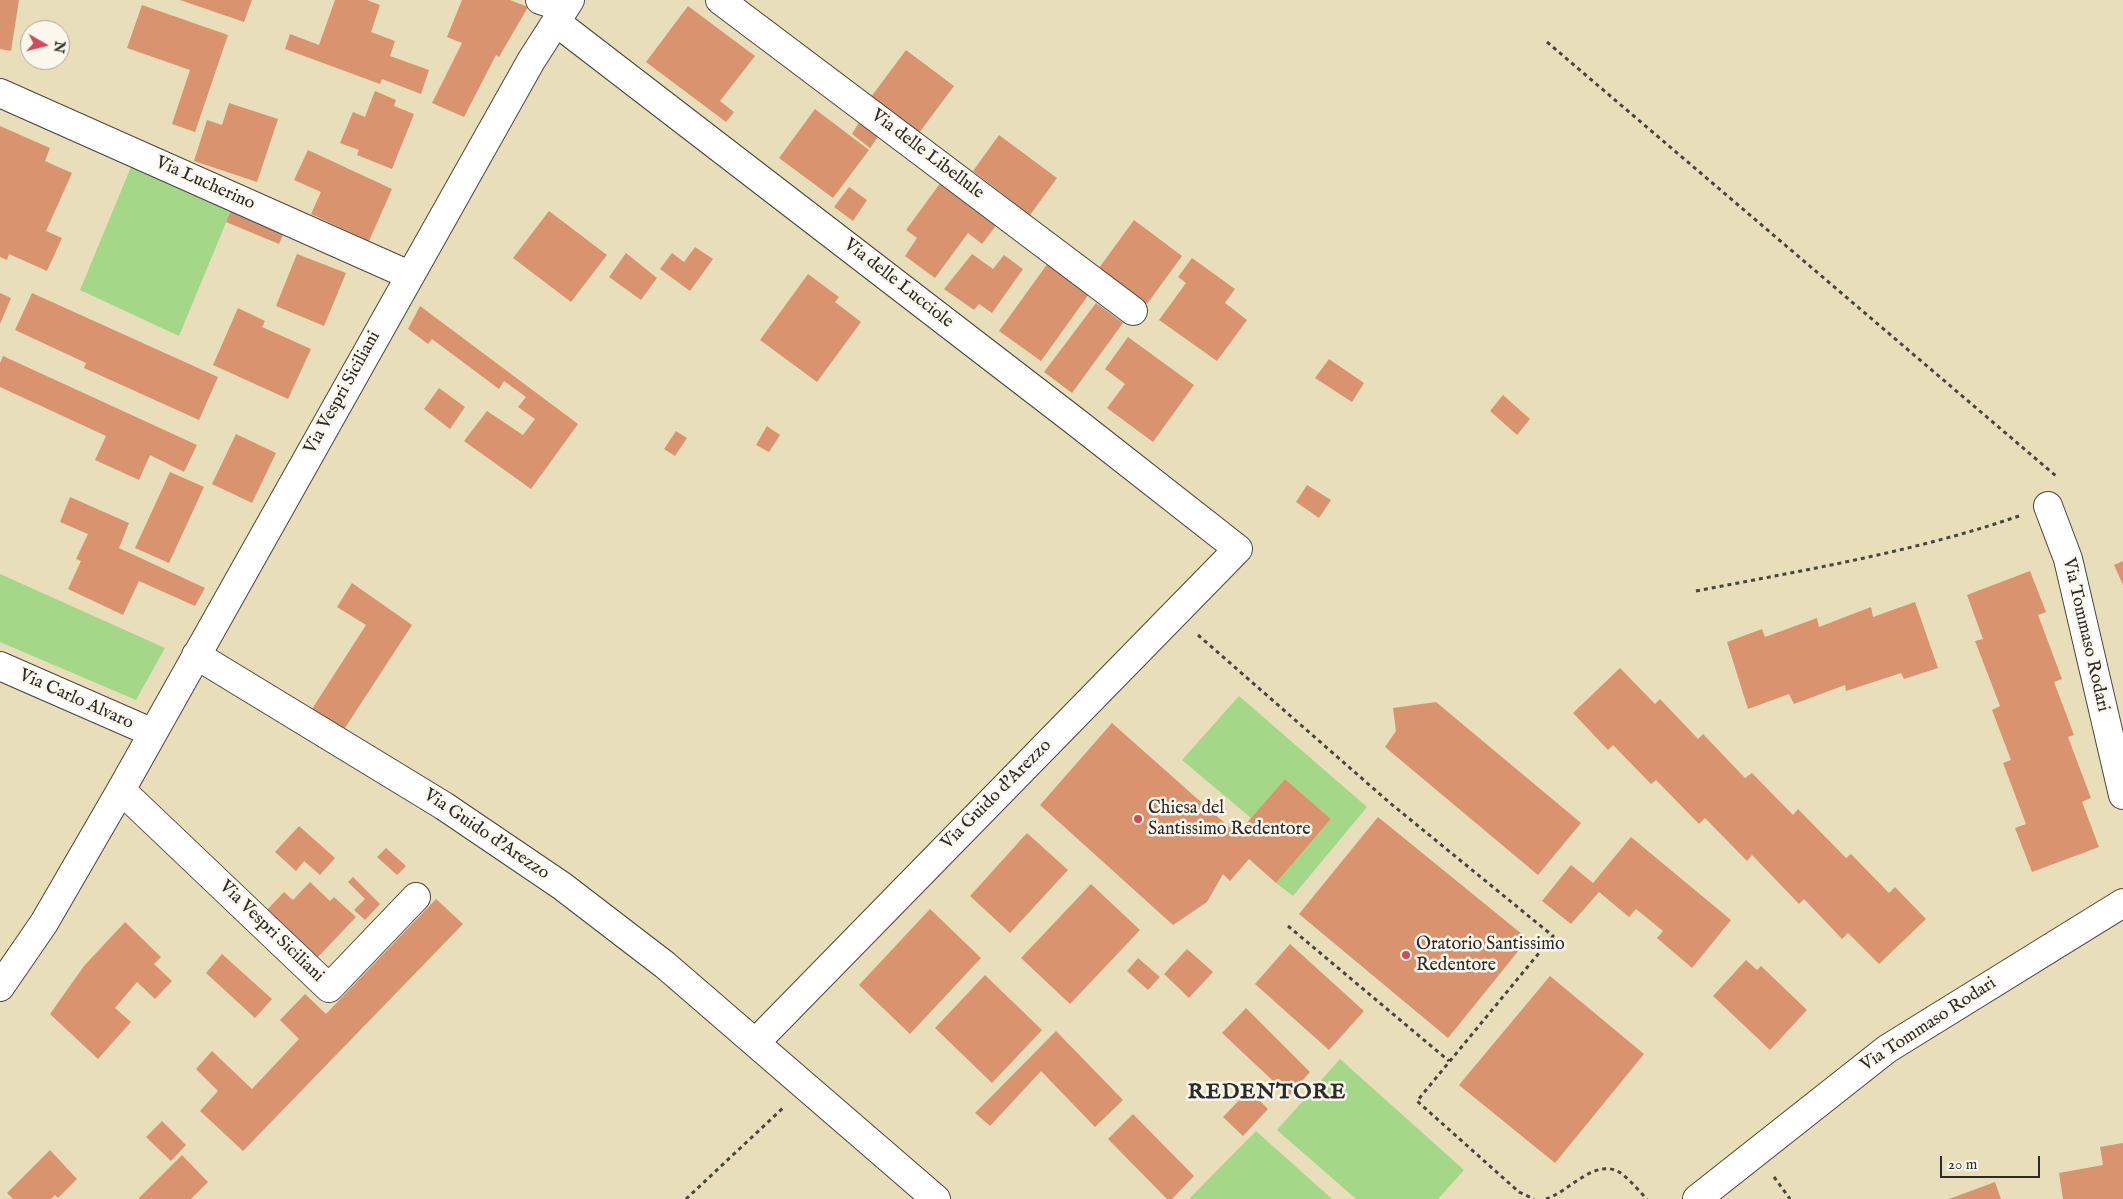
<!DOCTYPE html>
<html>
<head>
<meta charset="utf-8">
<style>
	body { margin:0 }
	#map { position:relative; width:2123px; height:1199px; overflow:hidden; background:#e9deba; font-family:"IM FELL English",serif }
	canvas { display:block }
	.north { position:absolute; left:20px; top:20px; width:50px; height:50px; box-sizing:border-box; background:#fbf7ec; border:1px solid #a8a59f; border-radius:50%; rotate:98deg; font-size:14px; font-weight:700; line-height:20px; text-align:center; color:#2b2b2b }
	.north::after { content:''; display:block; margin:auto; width:18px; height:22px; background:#d1495b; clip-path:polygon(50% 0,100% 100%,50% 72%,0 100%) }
	.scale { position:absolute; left:1940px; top:1156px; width:100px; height:22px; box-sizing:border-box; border:2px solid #2b2b2b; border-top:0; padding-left:6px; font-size:15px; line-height:18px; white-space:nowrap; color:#2b2b2b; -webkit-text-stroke:4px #fbf7ec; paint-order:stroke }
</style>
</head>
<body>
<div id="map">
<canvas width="2123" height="1199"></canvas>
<div class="north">N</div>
<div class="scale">20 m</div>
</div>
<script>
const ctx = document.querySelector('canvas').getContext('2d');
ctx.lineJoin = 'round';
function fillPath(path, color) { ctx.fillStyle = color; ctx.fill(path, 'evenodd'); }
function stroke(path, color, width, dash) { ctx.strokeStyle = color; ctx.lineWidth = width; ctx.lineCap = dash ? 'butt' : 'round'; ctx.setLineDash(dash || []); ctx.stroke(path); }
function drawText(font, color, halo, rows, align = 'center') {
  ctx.font = font + ' "IM FELL English",serif'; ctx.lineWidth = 5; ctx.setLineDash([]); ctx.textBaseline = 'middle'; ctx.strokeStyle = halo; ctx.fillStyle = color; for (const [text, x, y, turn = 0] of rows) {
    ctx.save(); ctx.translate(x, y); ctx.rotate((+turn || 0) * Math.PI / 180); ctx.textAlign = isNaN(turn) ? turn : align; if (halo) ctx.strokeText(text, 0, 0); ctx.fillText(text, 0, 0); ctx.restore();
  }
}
fillPath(new Path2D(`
	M 131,167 L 232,208 L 179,336 L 80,290 Z
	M 0,574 L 165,648 L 136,700 L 0,642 Z
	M 1239,696 L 1367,807 L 1293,896 L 1276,883 L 1331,819 L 1285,779 L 1251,818 L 1182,760 Z
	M 1340,1059 L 1464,1170 L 1438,1199 L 1356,1199 L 1277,1130 Z
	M 1256,1131 L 1332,1199 L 1189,1199 Z`), '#a4d787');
fillPath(new Path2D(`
	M 0,0 L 19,0 L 11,51 L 0,49 Z
	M 180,0 L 252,0 L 244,22 Z
	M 335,0 L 367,0 L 380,5 L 371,32 L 395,41 L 390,56 L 429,70 L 421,94 L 382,79 L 380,84 L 285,49 L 290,34 L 319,45 Z
	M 462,0 L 510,0 L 528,7 L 499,57 L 496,55 L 464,117 L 432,103 L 462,43 L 447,37 Z
	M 142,5 L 228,35 L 195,132 L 172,124 L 190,70 L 127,48 Z
	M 688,6 L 755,56 L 720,101 L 734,112 L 726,122 L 646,62 Z
	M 906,50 L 954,86 L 919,133 L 871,97 Z
	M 375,91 L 396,100 L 394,106 L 414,114 L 392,169 L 357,155 L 359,150 L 340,143 L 353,112 L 365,117 Z
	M 229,103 L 278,119 L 257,182 L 194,161 L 207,120 L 222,125 Z
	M 815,109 L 869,150 L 833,198 L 779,158 Z
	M 861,119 L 880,134 L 870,148 L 852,134 Z
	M 0,126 L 50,148 L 45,161 L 72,173 L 46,231 L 62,238 L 47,271 L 9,254 L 7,260 L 0,257 Z
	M 999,135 L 1057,178 L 1030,215 L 973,171 Z
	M 308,150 L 392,189 L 369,241 L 311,214 L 321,192 L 294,180 Z
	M 941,182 L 998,223 L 982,244 L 968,233 L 935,278 L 905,256 L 917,238 L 906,230 Z
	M 849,187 L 867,200 L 853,221 L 834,207 Z
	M 232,208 L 285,230 L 279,244 L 226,222 Z
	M 549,211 L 607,255 L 571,302 L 513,258 Z
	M 1134,220 L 1182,256 L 1147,304 L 1099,268 Z
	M 695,247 L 713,259 L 690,291 L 660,269 L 672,253 L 684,262 Z
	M 626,253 L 657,278 L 641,300 L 609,277 Z
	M 297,254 L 346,273 L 324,326 L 276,306 Z
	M 972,254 L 993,269 L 1004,255 L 1023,269 L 992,313 L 979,304 L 974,310 L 944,289 Z
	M 1192,258 L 1235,289 L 1225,303 L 1247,320 L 1217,361 L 1159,320 L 1186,283 L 1178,277 Z
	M 1048,263 L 1089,294 L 1041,361 L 999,331 Z
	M 808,274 L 839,297 L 835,302 L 861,322 L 817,382 L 760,340 Z
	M 0,293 L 11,298 L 0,324 Z
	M 32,293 L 218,377 L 199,420 L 84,368 L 86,363 L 15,330 Z
	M 1096,303 L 1123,323 L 1072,393 L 1044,372 Z
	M 420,306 L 578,424 L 531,489 L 464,441 L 487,411 L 523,435 L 535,419 L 518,407 L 526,397 L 504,381 L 499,389 L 432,339 L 428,344 L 408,329 Z
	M 238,308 L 265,321 L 262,327 L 311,349 L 288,399 L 213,365 Z
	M 1128,337 L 1194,385 L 1153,442 L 1107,408 L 1125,384 L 1105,369 Z
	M 3,356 L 197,445 L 184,472 L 150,455 L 139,480 L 95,460 L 106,436 L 0,387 L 0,363 Z
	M 1329,359 L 1364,383 L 1352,402 L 1315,378 Z
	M 439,388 L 465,407 L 450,429 L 424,409 Z
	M 1503,395 L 1530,419 L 1517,435 L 1490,411 Z
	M 767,426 L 780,435 L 769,452 L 756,445 Z
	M 676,431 L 687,438 L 675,456 L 664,449 Z
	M 236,434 L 276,453 L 252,503 L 212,484 Z
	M 170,472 L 204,487 L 169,563 L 135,548 Z
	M 1307,485 L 1331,500 L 1319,518 L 1296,502 Z
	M 70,497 L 129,523 L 119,548 L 205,588 L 195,606 L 139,581 L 123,615 L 68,589 L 81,561 L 76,559 L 88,534 L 60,522 Z
	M 2123,561 L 2123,585 L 2114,565 Z
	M 2030,571 L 2046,612 L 2038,615 L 2062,679 L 2054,682 L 2074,735 L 2068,737 L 2091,798 L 2082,802 L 2099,847 L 2032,872 L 2015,828 L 2026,824 L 2003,763 L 2011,760 L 1992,710 L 2000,706 L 1975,641 L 1983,639 L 1967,595 Z
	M 352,583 L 412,625 L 343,731 L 312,709 L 366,625 L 337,607 Z
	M 1915,602 L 1938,668 L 1904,679 L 1901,673 L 1846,691 L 1845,685 L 1794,704 L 1789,694 L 1748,709 L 1727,642 L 1762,629 L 1765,637 L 1817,618 L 1819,627 L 1871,607 L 1873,617 Z
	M 1620,668 L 1655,704 L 1660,699 L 1698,739 L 1703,734 L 1745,778 L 1752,773 L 1793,815 L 1798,809 L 1846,858 L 1851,854 L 1889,893 L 1895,887 L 1926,919 L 1879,964 L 1848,933 L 1842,939 L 1804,899 L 1799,904 L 1752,855 L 1747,861 L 1705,818 L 1699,824 L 1656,780 L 1651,784 L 1613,745 L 1608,750 L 1573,713 Z
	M 1436,702 L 1581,823 L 1538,875 L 1385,747 L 1396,731 L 1393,708 Z
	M 1112,723 L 1237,834 L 1285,779 L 1331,819 L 1276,883 L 1249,859 L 1230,881 L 1223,874 L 1207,902 L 1173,925 L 1040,805 Z
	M 1378,817 L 1528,939 L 1448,1038 L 1299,914 Z
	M 299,826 L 335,858 L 320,875 L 304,861 L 296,871 L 275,852 Z
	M 1027,833 L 1068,870 L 1010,933 L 970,896 Z
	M 1631,837 L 1731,920 L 1692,968 L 1657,938 L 1663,931 L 1636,909 L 1629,917 L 1599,892 L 1571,924 L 1542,901 L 1571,865 L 1593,883 Z
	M 386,848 L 406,866 L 397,875 L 377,857 Z
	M 353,877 L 380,904 L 365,920 L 354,910 L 365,899 L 348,882 Z
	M 310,882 L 330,901 L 334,897 L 356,917 L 317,958 L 264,913 L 284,892 L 293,900 Z
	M 1091,884 L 1140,930 L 1070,1004 L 1021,958 Z
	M 436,899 L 463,924 L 243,1151 L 200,1111 L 218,1091 L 196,1069 L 212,1051 L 252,1089 L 299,1039 L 280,1020 L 305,994 L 326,1014 Z
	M 930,909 L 981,958 L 910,1034 L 859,985 Z
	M 125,922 L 161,957 L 154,964 L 172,981 L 155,999 L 137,982 L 115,1008 L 131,1022 L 98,1059 L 50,1014 L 84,966 Z
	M 1290,944 L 1364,1011 L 1329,1050 L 1255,984 Z
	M 1187,949 L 1213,972 L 1189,998 L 1164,974 Z
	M 222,954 L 272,999 L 255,1018 L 206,973 Z
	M 1138,958 L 1160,977 L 1148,990 L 1127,971 Z
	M 1746,960 L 1757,970 L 1761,966 L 1807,1010 L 1770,1050 L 1713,996 Z
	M 985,975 L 1042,1030 L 992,1083 L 935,1028 Z
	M 1550,976 L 1644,1054 L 1555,1163 L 1459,1085 Z
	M 1246,1008 L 1310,1072 L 1289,1096 L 1222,1033 Z
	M 1056,1031 L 1123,1100 L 1095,1127 L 1041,1071 L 990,1126 L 975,1113 Z
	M 1249,1090 L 1268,1109 L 1243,1136 L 1223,1117 Z
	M 1133,1114 L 1194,1176 L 1172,1199 L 1167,1199 L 1108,1139 Z
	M 162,1121 L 186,1145 L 171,1161 L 146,1137 Z
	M 2123,1143 L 2123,1199 L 2063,1199 L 2059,1173 L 2103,1165 L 2100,1147 Z
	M 50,1150 L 77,1179 L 58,1198 L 55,1195 L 51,1199 L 13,1199 L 7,1193 Z
	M 182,1155 L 208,1182 L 191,1199 L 138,1199 Z
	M 1995,1182 L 2001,1199 L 1949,1199 Z`), '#da936f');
const minor = new Path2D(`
	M 540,0 L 565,8
	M 720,0 L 1133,311
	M 556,22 L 1076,422 L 1238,549 L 756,1042
	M 0,93 L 409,275
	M 2048,506 L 2068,559 L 2123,795
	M 196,655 L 444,806 L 562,886 L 665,965 L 936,1199
	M 0,666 L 153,733
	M 121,790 L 329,988 L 416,897
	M 0,987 L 44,923 L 121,790 L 531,61 L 570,0
	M 1697,1199 L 1887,1049 L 2123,903`);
stroke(minor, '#484640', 30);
stroke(new Path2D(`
	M 1547,42 L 2056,476
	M 1696,591 C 1805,570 1914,552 2019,516
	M 1198,635 L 1390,803 L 1553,936 L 1417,1101 L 1519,1192 L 1534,1199
	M 1288,926 L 1449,1061
	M 1774,1177 L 1790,1199
	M 686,1199 L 784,1107
	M 1546,1199 C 1569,1192 1597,1155 1622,1174 C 1631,1181 1639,1191 1647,1199`), '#484640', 3, [4, 4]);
stroke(minor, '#fff', 28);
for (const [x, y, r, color] of [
	[1138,819,5,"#d1495b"],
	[1406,955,5,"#d1495b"]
]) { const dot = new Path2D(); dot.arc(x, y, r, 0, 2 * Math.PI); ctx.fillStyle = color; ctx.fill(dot); stroke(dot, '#fbf7ec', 2); }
drawText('18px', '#2b2b2b', '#fbf7ec', [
	["Via delle Libellule",927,155,37],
	["Via Lucherino",205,184,24],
	["Via delle Lucciole",898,284,38],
	["Via Vespri Siciliani",343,393,-61],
	["Via Tommaso Rodari",2085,635,77],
	["Via Carlo Alvaro",76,700,24],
	["Via Guido d'Arezzo",997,795,-45],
	["Via Guido d'Arezzo",486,835,34],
	["Via Vespri Siciliani",271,932,44],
	["Via Tommaso Rodari",1929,1025,-33]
]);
drawText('18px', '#2b2b2b', '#fbf7ec', [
	["Chiesa del",1148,809],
	["Santissimo Redentore",1148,830],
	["Oratorio Santissimo",1416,945],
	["Redentore",1416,966]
], 'left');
ctx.letterSpacing = '1px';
drawText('bold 22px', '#2b2b2b', '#fbf7ec', [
	["REDENTORE",1267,1093]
]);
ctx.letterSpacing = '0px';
</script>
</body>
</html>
